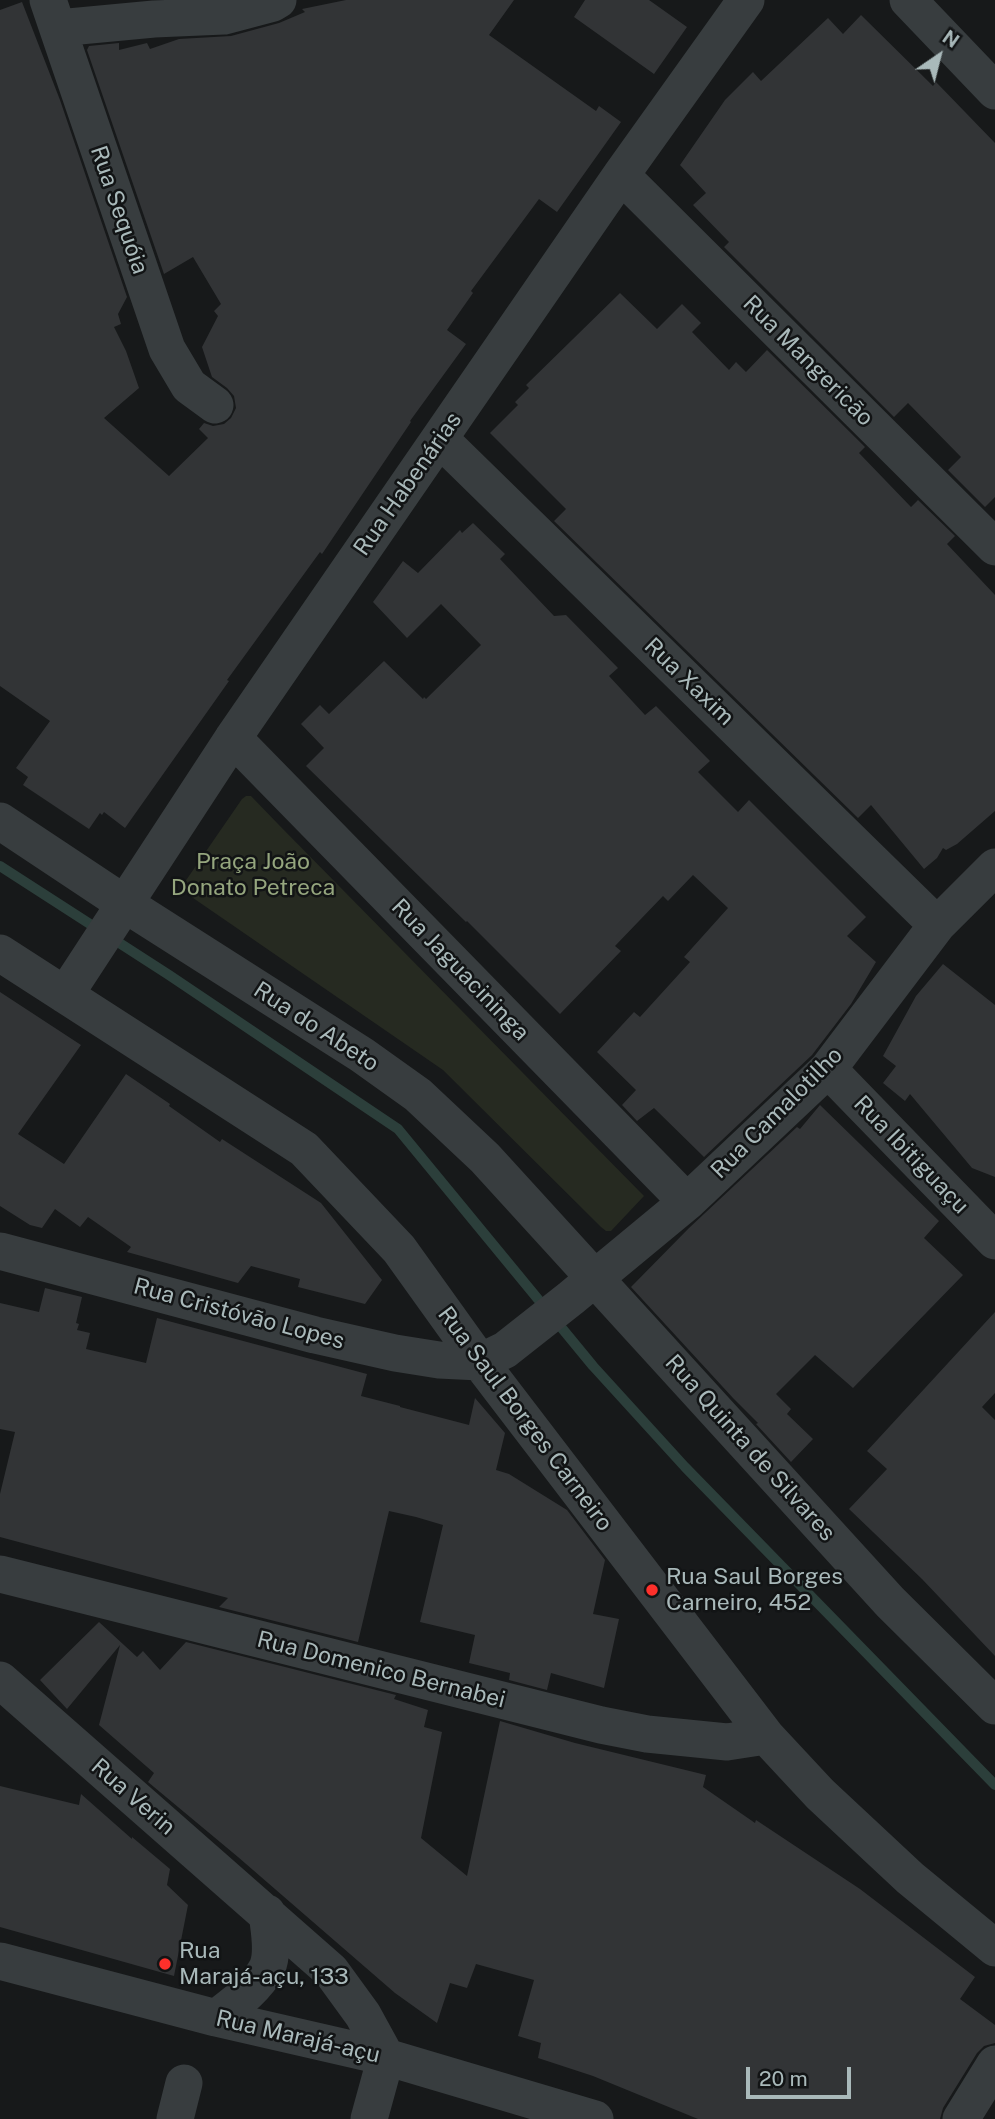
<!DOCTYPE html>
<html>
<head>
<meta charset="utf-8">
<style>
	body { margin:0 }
	#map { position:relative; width:995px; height:2119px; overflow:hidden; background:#17191a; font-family:"Public Sans",sans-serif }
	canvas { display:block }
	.north { position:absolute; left:904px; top:21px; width:70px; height:70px; -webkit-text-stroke:5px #121415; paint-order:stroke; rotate:35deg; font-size:19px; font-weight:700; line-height:28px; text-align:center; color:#a9b9ba }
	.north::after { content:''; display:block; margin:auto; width:24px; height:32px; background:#a9b9ba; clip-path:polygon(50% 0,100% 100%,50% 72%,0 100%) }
	.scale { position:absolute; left:746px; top:2067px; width:105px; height:32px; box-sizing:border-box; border:4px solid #a9b9ba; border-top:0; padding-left:9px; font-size:21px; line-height:24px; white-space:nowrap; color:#a9b9ba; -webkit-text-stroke:5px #121415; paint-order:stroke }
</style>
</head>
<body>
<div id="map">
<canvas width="995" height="2119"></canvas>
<div class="north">N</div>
<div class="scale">20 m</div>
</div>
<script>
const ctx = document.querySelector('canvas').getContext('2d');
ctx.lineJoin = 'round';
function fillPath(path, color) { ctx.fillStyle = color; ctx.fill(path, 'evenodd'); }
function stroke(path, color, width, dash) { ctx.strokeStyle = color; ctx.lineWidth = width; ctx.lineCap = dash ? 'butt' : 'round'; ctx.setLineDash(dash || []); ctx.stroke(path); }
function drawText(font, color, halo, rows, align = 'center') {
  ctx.font = font + ' "Public Sans",sans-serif'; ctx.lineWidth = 5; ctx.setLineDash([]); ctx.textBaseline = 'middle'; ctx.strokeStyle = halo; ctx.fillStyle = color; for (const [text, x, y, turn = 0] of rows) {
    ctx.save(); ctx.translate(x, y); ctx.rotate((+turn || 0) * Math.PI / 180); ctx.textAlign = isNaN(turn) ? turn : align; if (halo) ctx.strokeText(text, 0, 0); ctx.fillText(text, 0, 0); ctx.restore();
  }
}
fillPath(new Path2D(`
	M 246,796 L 251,796 L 279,825 L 644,1196 L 611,1231 L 606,1231 L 601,1227 L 443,1070 L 180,889 L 242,799 Z`), '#262a21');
stroke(new Path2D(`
	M 0,866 L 169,975 L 398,1129 L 593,1366 L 685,1467 L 995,1785`), '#2c3f3b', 10);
fillPath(new Path2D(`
	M 346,0 L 514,0 L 489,35 L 596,111 L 599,106 L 621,122 L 557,212 L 539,199 L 471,291 L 473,293 L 447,330 L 466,344 L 410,421 L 411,422 L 322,554 L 320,552 L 227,680 L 229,681 L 125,828 L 104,812 L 102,815 L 100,813 L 89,829 L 23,785 L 28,777 L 16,768 L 50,721 L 0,686 L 0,10 L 22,2 L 60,100 L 127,297 L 118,314 L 121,324 L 114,327 L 126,351 L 139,388 L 104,418 L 169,476 L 208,438 L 199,429 L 204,423 L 213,426 L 224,424 L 231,418 L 236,408 L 234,396 L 227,388 L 212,377 L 202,347 L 218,316 L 214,311 L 221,304 L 193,257 L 164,274 L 87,50 L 89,46 L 119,43 L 119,50 L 147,43 L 150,49 L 179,39 L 231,36 L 279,23 L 305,12 L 302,9 Z
	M 585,0 L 649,0 L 687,27 L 654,74 L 574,17 Z
	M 861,15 L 933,86 L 936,82 L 995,143 L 995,497 L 985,507 L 948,470 L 961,457 L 908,403 L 894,417 L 724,247 L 729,242 L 693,205 L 706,193 L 680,165 L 725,100 L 753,72 L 761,81 L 828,18 L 843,34 Z
	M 620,293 L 657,329 L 682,304 L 701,323 L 692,332 L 729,370 L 736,362 L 746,372 L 767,350 L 865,447 L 859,453 L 911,507 L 918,500 L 955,536 L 947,544 L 995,595 L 995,811 L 957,844 L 946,850 L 943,848 L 937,858 L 924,869 L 871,805 L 858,818 L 554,521 L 566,509 L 490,433 L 518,405 L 515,402 L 529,388 L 526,385 Z
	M 473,523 L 505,554 L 500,559 L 554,616 L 566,615 L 618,668 L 609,676 L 645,715 L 656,706 L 710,761 L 698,772 L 738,812 L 749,800 L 866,917 L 847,936 L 876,962 L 851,1004 L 812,1055 L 704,1157 L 654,1108 L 637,1121 L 622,1105 L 636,1090 L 597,1052 L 634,1012 L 640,1017 L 690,962 L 684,957 L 728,908 L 693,875 L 668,901 L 663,896 L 615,946 L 621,951 L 560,1014 L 467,921 L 466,922 L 306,766 L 324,748 L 301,724 L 320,705 L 329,714 L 384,661 L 423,699 L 424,697 L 426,699 L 481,645 L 441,604 L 407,638 L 373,602 L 403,561 L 418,573 L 460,530 L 462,533 Z
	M 943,964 L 995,1005 L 995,1177 L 972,1168 L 910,1094 L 905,1101 L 883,1083 L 896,1066 L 883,1056 L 916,996 Z
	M 0,992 L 81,1045 L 18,1134 L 64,1164 L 126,1074 L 170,1104 L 169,1106 L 220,1142 L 222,1139 L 321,1203 L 382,1280 L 365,1304 L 298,1287 L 300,1279 L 251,1266 L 238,1283 L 127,1252 L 131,1247 L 88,1217 L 80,1227 L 55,1209 L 42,1228 L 30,1225 L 0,1206 Z
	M 820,1105 L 939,1221 L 924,1238 L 963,1275 L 853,1388 L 815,1355 L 776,1394 L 791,1409 L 787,1414 L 813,1439 L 791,1462 L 756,1424 L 758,1423 L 733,1398 L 631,1287 L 689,1228 L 797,1127 L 800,1129 Z
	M 45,1288 L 82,1297 L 76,1323 L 79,1324 L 77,1330 L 90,1333 L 86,1349 L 146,1363 L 157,1318 L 367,1374 L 361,1396 L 400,1406 L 400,1407 L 469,1425 L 475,1398 L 505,1433 L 496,1470 L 509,1474 L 567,1510 L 605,1560 L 593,1614 L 619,1619 L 604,1688 L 551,1673 L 547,1690 L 509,1680 L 510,1673 L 469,1663 L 475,1635 L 420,1622 L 443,1525 L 416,1517 L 389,1511 L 358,1642 L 219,1607 L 228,1598 L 0,1537 L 0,1494 L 15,1432 L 0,1429 L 0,1303 L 39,1312 Z
	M 995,1312 L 995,1393 L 982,1407 L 995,1420 L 995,1656 L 922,1579 L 849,1509 L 887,1469 L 867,1451 Z
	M 99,1622 L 137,1657 L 143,1651 L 160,1670 L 186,1642 L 396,1695 L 394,1699 L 428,1710 L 424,1727 L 442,1732 L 421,1838 L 467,1876 L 500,1721 L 575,1743 L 706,1775 L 703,1787 L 755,1823 L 756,1820 L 860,1889 L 975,1977 L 960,1999 L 995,2025 L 995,2043 L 984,2046 L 977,2053 L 943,2108 L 940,2119 L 698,2119 L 593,2076 L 538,2058 L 541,2043 L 518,2036 L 534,1980 L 476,1964 L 467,1988 L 450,1983 L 437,2023 L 395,1993 L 238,1857 L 148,1782 L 154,1773 L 99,1725 L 120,1645 L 67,1709 L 40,1680 Z
	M 0,1786 L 79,1805 L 81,1794 L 132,1839 L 132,1837 L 170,1869 L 167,1885 L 188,1905 L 174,1976 L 0,1927 Z`), '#323436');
stroke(new Path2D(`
	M 48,0 L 167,349 L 189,386 L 215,405
	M 908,0 L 995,91
	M 58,28 L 154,19 L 224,16 L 273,3 L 278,0
	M 621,175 L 995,547
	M 440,439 L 937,925
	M 233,738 L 687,1202
	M 0,821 L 125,904 L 362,1055 L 418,1095 L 485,1158 L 890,1602 L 995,1706
	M 0,953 L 304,1149 L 399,1249 L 480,1362 L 766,1736 L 820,1794 L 910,1878 L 995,1948
	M 65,995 L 233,738 L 621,175 L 746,0
	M 828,1069 L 995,1241
	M 0,1251 L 315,1335 L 395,1353 L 439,1360 L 480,1362 L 505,1350 L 571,1298 L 687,1202 L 828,1069 L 937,925 L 995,867
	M 0,1574 L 601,1725 L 647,1734 L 727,1742 L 766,1736
	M 0,1680 L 331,1971 L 363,2015 L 386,2057 L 369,2119
	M 0,1961 L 216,2018 L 386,2057 L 595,2119
	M 216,2018 C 234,2004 256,1989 267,1968 C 274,1953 269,1930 267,1913
	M 175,2119 L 184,2083
	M 961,2119 L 995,2064`), '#383d3f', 37);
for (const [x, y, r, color] of [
	[652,1590,7,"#fe302b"],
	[165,1964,7,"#fe302b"]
]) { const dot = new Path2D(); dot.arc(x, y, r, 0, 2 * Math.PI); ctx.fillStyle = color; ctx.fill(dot); stroke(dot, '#121415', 2.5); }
drawText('23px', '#a9b9ba', '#121415', [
	["Rua Sequóia",119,210,71],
	["Rua Mangericão",808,361,45],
	["Rua Habenárias",408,484,-55],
	["Rua Xaxim",689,682,44],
	["Rua Jaguacininga",460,970,46],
	["Rua do Abeto",316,1027,33],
	["Rua Camalotilho",777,1113,-45],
	["Rua Ibitiguaçu",911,1155,46],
	["Rua Cristóvão Lopes",239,1314,15],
	["Rua Saul Borges Carneiro",525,1419,53],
	["Rua Quinta de Silvares",750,1448,48],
	["Rua Domenico Bernabei",381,1670,14],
	["Rua Verin",133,1797,41],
	["Rua Marajá-açu",298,2037,13]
]);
drawText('23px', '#95a67e', '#121415', [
	["Praça João",253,862],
	["Donato Petreca",253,888]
]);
drawText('23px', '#a9b9ba', '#121415', [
	["Rua Saul Borges",666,1577],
	["Carneiro, 452",666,1603],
	["Rua",179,1951],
	["Marajá-açu, 133",179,1977]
], 'left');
</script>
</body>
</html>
